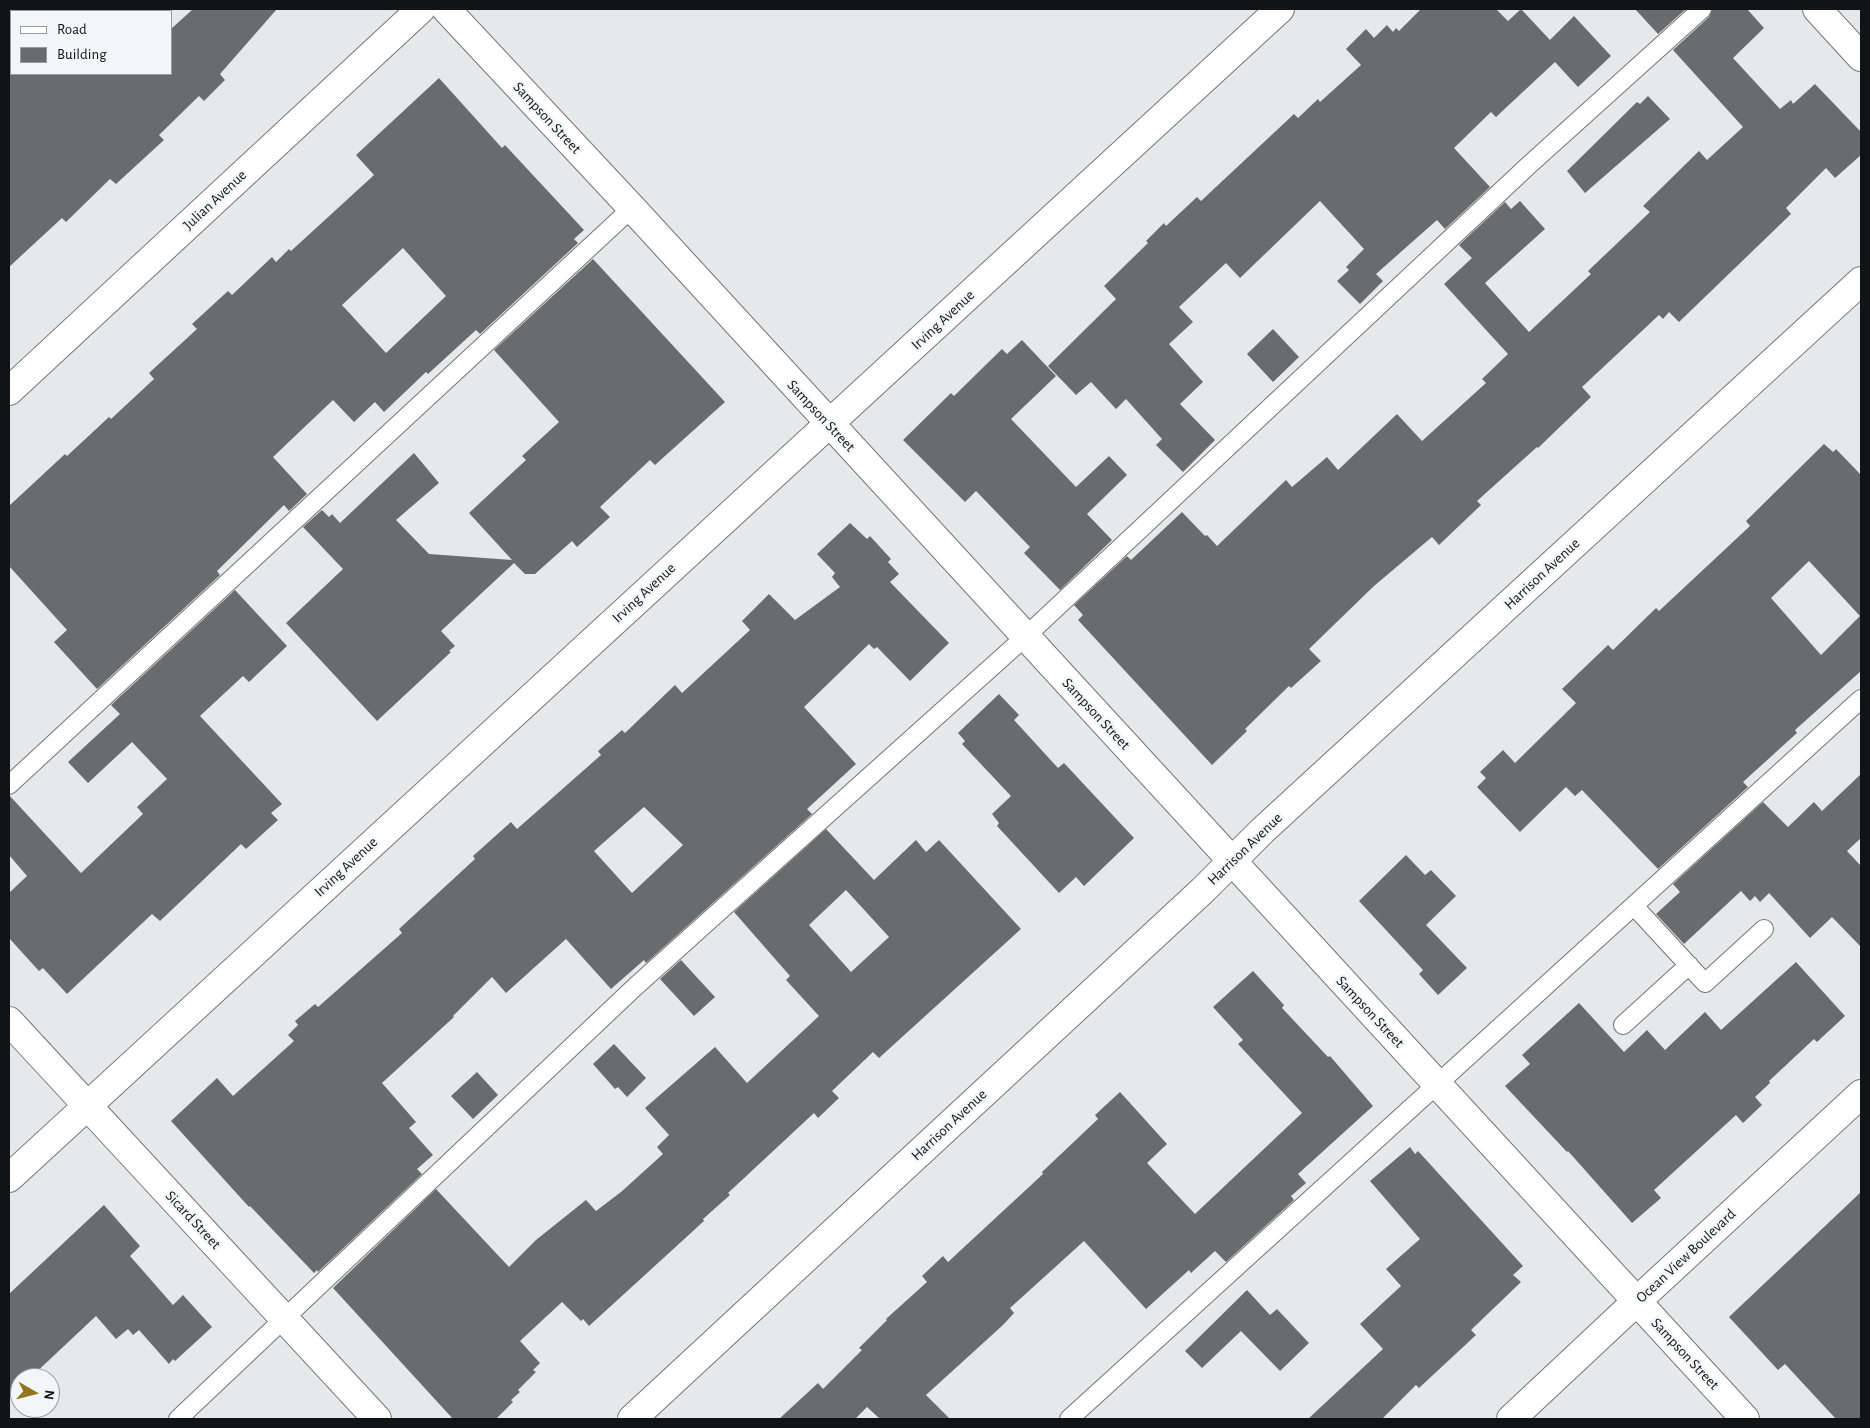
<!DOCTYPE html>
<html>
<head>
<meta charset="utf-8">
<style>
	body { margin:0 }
	#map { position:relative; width:1870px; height:1428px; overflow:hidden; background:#e5e9ec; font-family:"Alegreya Sans",sans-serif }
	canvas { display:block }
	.frame { position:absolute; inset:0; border:10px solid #121314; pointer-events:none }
	.legend { position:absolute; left:10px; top:10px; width:162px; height:65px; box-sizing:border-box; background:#f2f6f9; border:1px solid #989b9d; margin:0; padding:6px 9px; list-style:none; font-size:15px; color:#121314 }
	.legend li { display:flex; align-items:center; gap:10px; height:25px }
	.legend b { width:25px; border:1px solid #989b9d }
	.north { position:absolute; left:10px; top:1368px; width:50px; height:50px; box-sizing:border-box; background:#f2f6f9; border:1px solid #989b9d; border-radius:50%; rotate:98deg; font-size:14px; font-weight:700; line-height:20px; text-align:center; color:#121314 }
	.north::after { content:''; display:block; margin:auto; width:18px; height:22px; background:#91761c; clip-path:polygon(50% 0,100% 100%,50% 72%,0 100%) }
</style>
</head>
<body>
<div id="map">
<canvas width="1870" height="1428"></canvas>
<div class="frame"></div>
<ul class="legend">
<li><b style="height:6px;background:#fff"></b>Road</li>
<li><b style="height:14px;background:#696c6f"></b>Building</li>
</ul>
<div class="north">N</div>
</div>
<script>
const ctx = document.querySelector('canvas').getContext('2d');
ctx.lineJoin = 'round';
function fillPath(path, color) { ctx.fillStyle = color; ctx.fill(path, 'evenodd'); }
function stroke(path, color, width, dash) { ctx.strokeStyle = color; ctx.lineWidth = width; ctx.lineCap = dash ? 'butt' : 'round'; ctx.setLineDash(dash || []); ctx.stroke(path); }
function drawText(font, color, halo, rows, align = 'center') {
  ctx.font = font + ' "Alegreya Sans",sans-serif'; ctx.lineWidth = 5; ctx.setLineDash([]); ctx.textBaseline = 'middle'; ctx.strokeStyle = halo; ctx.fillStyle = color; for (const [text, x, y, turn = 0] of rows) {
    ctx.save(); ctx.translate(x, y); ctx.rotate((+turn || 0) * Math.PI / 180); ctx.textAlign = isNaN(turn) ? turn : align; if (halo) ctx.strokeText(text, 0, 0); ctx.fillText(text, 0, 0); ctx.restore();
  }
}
fillPath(new Path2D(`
	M 193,9 L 277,9 L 220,74 L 225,80 L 204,101 L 199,96 L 159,135 L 164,140 L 116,184 L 110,179 L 66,222 L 62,218 L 9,267 L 9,74 L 171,74 L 171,29 Z
	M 1421,9 L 1496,9 L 1508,21 L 1521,9 L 1550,40 L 1574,16 L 1611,56 L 1578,87 L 1555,62 L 1496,117 L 1491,112 L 1454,148 L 1490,187 L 1445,229 L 1437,220 L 1376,274 L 1383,281 L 1360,304 L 1337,281 L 1349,270 L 1346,267 L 1364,249 L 1320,201 L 1240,278 L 1226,263 L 1179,307 L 1193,322 L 1169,344 L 1203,382 L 1180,404 L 1215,440 L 1183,472 L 1156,445 L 1162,439 L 1126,399 L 1116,409 L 1091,382 L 1076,395 L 1048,366 L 1116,299 L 1104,286 L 1148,243 L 1146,241 L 1164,223 L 1166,226 L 1197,197 L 1201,201 L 1294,114 L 1298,118 L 1318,99 L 1320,102 L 1361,65 L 1346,49 L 1366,29 L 1374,38 L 1387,25 L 1393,32 L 1396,28 L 1399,31 Z
	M 1635,9 L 1686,9 L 1658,34 Z
	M 1712,9 L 1747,9 L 1764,28 L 1733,58 L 1780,109 L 1791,100 L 1793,104 L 1815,84 L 1861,132 L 1861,155 L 1835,178 L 1826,168 L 1786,208 L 1791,214 L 1679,322 L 1669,312 L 1663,319 L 1659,315 L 1582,387 L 1591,397 L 1538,448 L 1537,447 L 1477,501 L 1481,505 L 1439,545 L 1432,537 L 1374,586 L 1309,649 L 1321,661 L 1291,688 L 1289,686 L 1245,729 L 1247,731 L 1212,765 L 1078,620 L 1083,615 L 1074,605 L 1127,556 L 1131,560 L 1182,512 L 1205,536 L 1207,535 L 1217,546 L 1286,480 L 1292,487 L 1327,457 L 1338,470 L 1397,414 L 1422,441 L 1486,383 L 1482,379 L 1508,354 L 1444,284 L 1472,258 L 1459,245 L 1505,202 L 1511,209 L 1520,201 L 1545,229 L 1485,283 L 1529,332 L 1591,274 L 1588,271 L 1650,212 L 1643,206 L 1699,151 L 1707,160 L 1743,127 L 1673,50 L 1709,17 Z
	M 439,78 L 502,148 L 505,145 L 584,230 L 574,239 L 578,243 L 480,334 L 476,330 L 428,374 L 426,372 L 384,412 L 375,402 L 354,422 L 333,400 L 273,457 L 307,494 L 289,511 L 284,505 L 217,571 L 220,575 L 97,689 L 54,642 L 67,630 L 9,566 L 9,506 L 65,454 L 67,456 L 109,417 L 111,419 L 154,379 L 149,373 L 197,329 L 192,324 L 228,291 L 232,295 L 272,257 L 276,262 L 289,249 L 291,251 L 374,175 L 356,155 ZM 403,248 L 446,296 L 386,353 L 342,305 Z
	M 1648,96 L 1670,119 L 1585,193 L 1567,171 L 1637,102 L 1640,104 Z
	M 593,259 L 725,402 L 655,465 L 650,460 L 600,507 L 610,517 L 577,547 L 572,541 L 535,574 L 525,574 L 514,563 L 441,631 L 455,646 L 449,651 L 451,652 L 377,721 L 286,623 L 343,569 L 303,527 L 322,510 L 329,517 L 332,514 L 340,523 L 414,453 L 439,483 L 396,520 L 429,554 L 512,560 L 469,513 L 526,460 L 522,456 L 559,422 L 494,350 Z
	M 1273,329 L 1299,357 L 1273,382 L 1247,354 Z
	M 1022,340 L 1056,376 L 1011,419 L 1076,487 L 1109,456 L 1127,475 L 1087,514 L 1112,540 L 1060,590 L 1024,553 L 1030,547 L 976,491 L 965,502 L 903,440 L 951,393 L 954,396 L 1002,349 L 1007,354 Z
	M 1824,444 L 1833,452 L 1836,449 L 1861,475 L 1861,671 L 1795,730 L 1797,733 L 1743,782 L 1748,787 L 1658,869 L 1582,790 L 1575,796 L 1566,787 L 1520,832 L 1477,787 L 1486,778 L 1480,772 L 1503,750 L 1515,763 L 1576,703 L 1562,689 L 1608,645 L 1613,650 L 1656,608 L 1659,611 L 1750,526 L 1746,521 ZM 1809,561 L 1860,616 L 1821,655 L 1771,598 Z
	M 850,523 L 867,539 L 870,536 L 891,559 L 888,562 L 899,574 L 890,582 L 949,643 L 910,681 L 877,647 L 874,649 L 869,644 L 804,707 L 856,764 L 807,809 L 812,814 L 646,963 L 644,960 L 611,989 L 566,939 L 506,993 L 492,977 L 453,1016 L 454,1017 L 382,1083 L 416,1122 L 409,1128 L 433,1155 L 417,1169 L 422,1174 L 318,1272 L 317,1270 L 314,1273 L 250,1206 L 249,1207 L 171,1121 L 217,1078 L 233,1096 L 294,1041 L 288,1035 L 298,1025 L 295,1021 L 315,1004 L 318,1007 L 402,933 L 399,929 L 475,859 L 473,856 L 511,822 L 517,829 L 601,755 L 598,751 L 622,730 L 625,733 L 675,685 L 682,693 L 750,630 L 742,621 L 769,594 L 795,620 L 840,587 L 832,577 L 835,573 L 817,554 ZM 644,807 L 683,845 L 632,893 L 594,851 Z
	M 235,590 L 287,646 L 249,682 L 243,676 L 200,716 L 282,804 L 271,813 L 278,820 L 246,849 L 241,844 L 160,921 L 152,914 L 67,994 L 43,968 L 39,971 L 9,938 L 9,893 L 27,876 L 9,855 L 9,795 L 81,873 L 143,814 L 137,807 L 167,779 L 132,742 L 88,783 L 68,762 L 120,714 L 111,705 Z
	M 999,694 L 1019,715 L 1014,720 L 1058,768 L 1064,763 L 1134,838 L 1084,886 L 1076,877 L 1059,893 L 997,826 L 999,823 L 992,814 L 1011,796 L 962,744 L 965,741 L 958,733 Z
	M 1861,774 L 1861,838 L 1847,851 L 1861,866 L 1861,947 L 1832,917 L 1810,938 L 1769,893 L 1760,902 L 1755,896 L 1750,901 L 1741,891 L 1684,944 L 1656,914 L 1680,892 L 1673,884 L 1763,802 L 1788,827 L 1814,802 L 1822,811 Z
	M 826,829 L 874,880 L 916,840 L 926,852 L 939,840 L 1021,929 L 879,1058 L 873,1052 L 832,1091 L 839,1098 L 818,1118 L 814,1113 L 728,1193 L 730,1195 L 703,1219 L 704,1221 L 589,1326 L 583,1319 L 581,1321 L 562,1302 L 520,1341 L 540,1363 L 533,1370 L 536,1372 L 518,1390 L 520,1392 L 511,1400 L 513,1402 L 496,1419 L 453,1419 L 333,1288 L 436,1189 L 509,1267 L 536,1240 L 586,1200 L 596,1211 L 621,1192 L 663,1154 L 657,1147 L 669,1135 L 645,1108 L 715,1047 L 747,1083 L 819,1016 L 786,980 L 790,976 L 734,912 ZM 846,890 L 889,937 L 851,972 L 809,925 Z
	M 1406,855 L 1425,875 L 1431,870 L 1456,896 L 1426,925 L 1467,968 L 1438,995 L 1419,974 L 1423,970 L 1359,901 Z
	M 681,960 L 715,997 L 694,1016 L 660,979 Z
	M 1796,962 L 1845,1016 L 1817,1042 L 1814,1039 L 1769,1081 L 1770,1083 L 1755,1097 L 1762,1105 L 1743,1123 L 1736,1115 L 1654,1190 L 1661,1198 L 1632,1223 L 1568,1151 L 1567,1152 L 1505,1086 L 1530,1064 L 1522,1055 L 1579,1003 L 1624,1052 L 1647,1030 L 1665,1050 L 1705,1012 L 1721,1030 Z
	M 1253,971 L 1284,1005 L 1282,1008 L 1328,1057 L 1330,1056 L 1373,1106 L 1298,1174 L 1306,1183 L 1291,1196 L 1294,1200 L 1226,1262 L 1215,1251 L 1191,1273 L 1189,1270 L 1146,1309 L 1084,1241 L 1010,1308 L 1014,1313 L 1003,1325 L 926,1395 L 950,1419 L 880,1419 L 867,1407 L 855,1419 L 779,1419 L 818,1383 L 823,1389 L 862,1350 L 859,1348 L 887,1320 L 886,1319 L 927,1282 L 922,1276 L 943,1256 L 948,1262 L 1043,1174 L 1042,1172 L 1098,1119 L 1095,1115 L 1120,1092 L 1167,1144 L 1147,1163 L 1195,1214 L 1302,1113 L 1238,1044 L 1243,1040 L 1213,1007 Z
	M 614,1044 L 646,1078 L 627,1097 L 618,1087 L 615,1089 L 593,1064 Z
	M 477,1072 L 498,1095 L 473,1119 L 451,1096 Z
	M 1410,1147 L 1415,1154 L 1418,1151 L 1523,1266 L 1513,1275 L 1521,1282 L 1471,1330 L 1476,1335 L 1419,1388 L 1416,1385 L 1382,1419 L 1308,1419 L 1383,1349 L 1360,1324 L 1401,1286 L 1386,1269 L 1420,1239 L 1370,1181 Z
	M 1861,1192 L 1861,1419 L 1836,1419 L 1785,1364 L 1778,1370 L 1729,1317 Z
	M 104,1205 L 140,1246 L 130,1256 L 173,1305 L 183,1295 L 212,1327 L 175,1361 L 173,1359 L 169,1364 L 139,1330 L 133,1335 L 128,1329 L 116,1339 L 96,1316 L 30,1378 L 20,1378 L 20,1387 L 9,1398 L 9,1294 Z
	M 1247,1290 L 1270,1315 L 1277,1309 L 1309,1343 L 1280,1371 L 1241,1331 L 1202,1368 L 1185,1351 Z`), '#696c6f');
const lane = new Path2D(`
	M 9,785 L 632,208
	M 1634,906 L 1705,983 L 1764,929
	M 1623,1025 L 1689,965
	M 178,1419 L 636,986 L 1025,637 L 1529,165 L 1702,9
	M 1069,1419 L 1861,699`);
const street = new Path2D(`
	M 1817,9 L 1861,57
	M 9,391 L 421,9
	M 9,1021 L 377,1419
	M 9,1178 L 1280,9`);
const secondary = new Path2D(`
	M 446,9 L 632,208 L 1745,1419
	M 632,1419 L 1202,891 L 1262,831 L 1861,281
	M 1511,1419 L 1637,1301 L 1861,1094`);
stroke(lane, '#737679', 20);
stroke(street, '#737679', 30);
stroke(secondary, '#737679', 30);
stroke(lane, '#fff', 18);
stroke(street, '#fff', 28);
stroke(secondary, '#fff', 28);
drawText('15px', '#121314', '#f2f6f9', [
	["Sampson Street",547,118,47],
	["Julian Avenue",215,200,-43],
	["Irving Avenue",943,320,-43],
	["Sampson Street",821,416,47],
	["Harrison Avenue",1542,574,-43],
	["Irving Avenue",644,593,-43],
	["Sampson Street",1096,714,47],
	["Harrison Avenue",1245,849,-44],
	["Irving Avenue",346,867,-43],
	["Sampson Street",1370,1012,47],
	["Harrison Avenue",949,1125,-43],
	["Sicard Street",193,1220,47],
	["Ocean View Boulevard",1686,1256,-43],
	["Sampson Street",1685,1354,47]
]);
</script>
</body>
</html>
